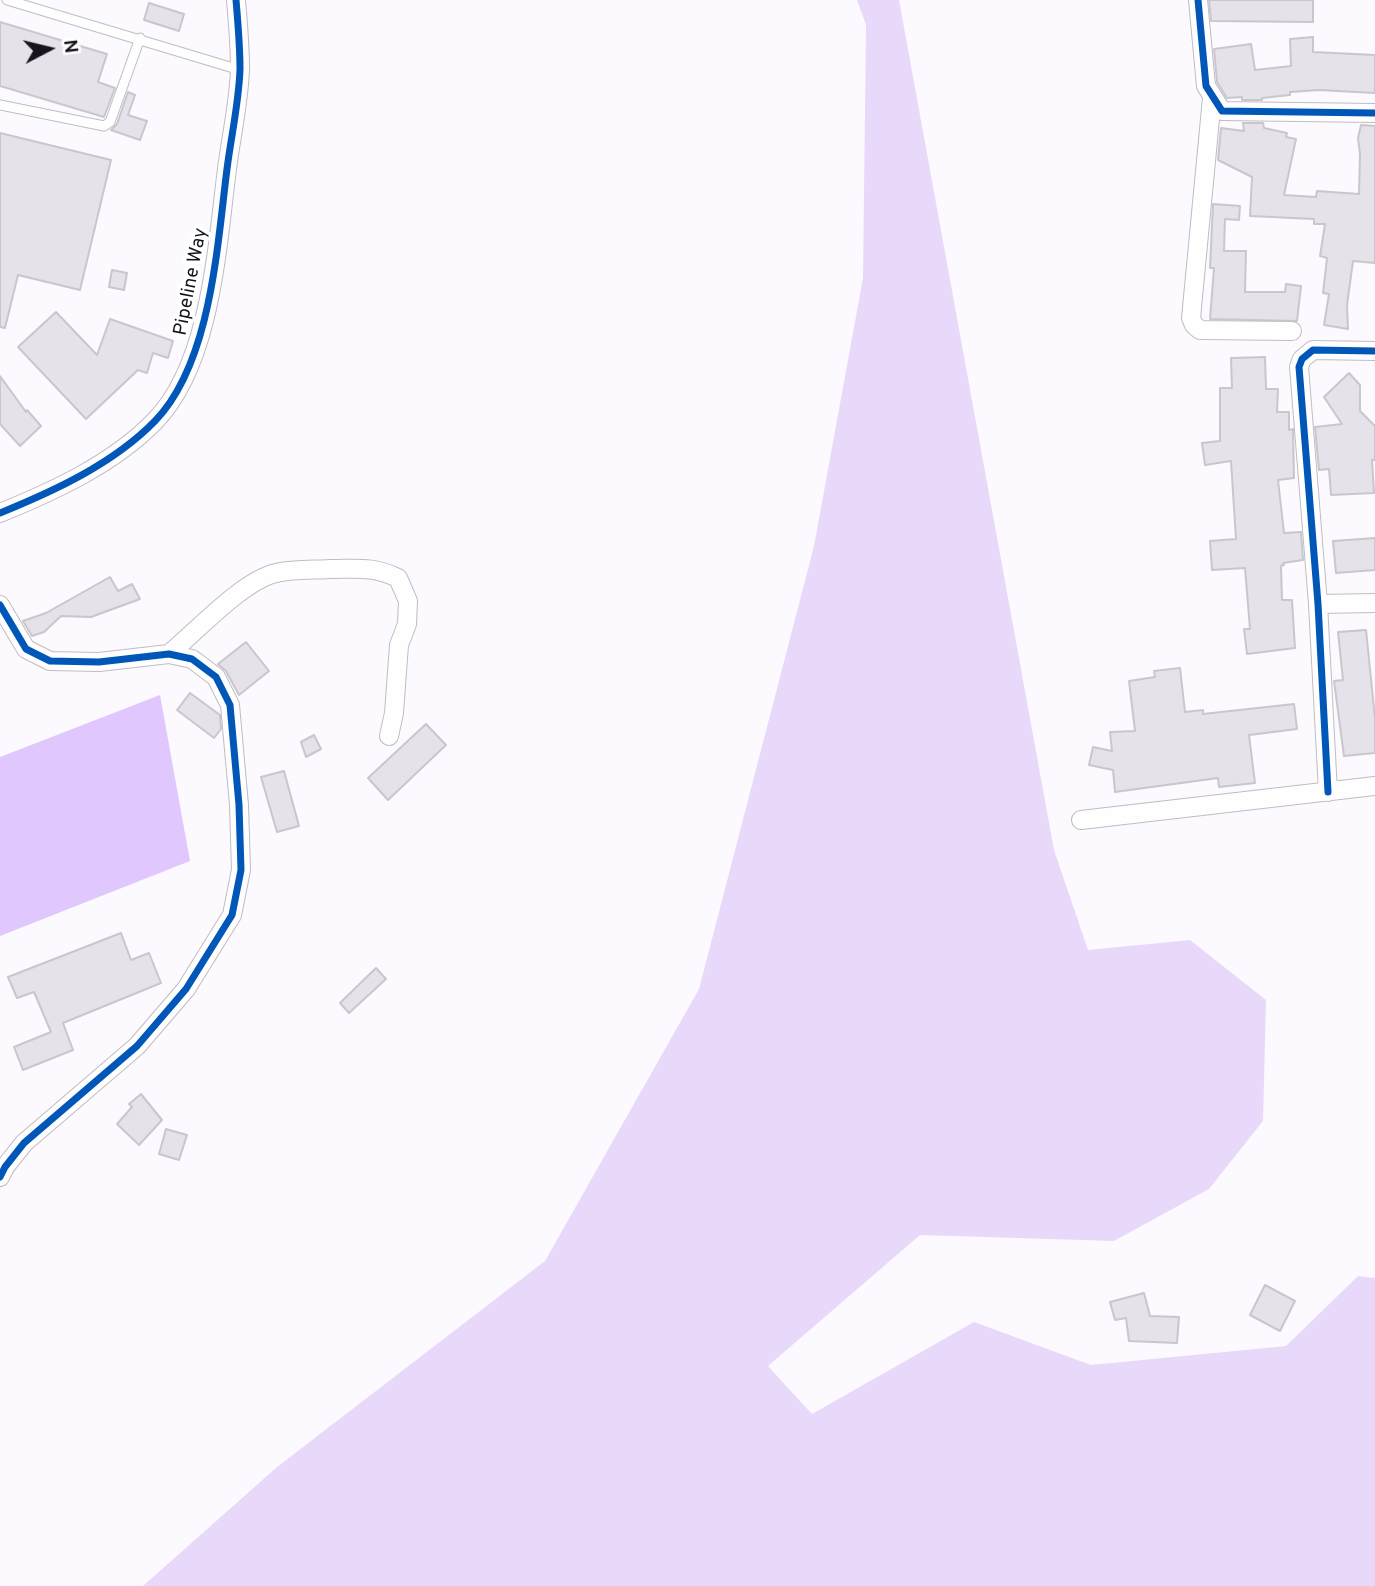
<!DOCTYPE html>
<html>
<head>
<meta charset="utf-8">
<style>
	body { margin:0 }
	#map { position:relative; width:1375px; height:1586px; overflow:hidden; background:#fcfafe; font-family:Overpass,sans-serif }
	canvas { display:block }
	.north { position:absolute; left:14px; top:14px; width:70px; height:70px; -webkit-text-stroke:5px #fff; paint-order:stroke; rotate:83deg; font-size:19px; font-weight:700; line-height:28px; text-align:center; color:#18141d }
	.north::after { content:''; display:block; margin:auto; width:24px; height:32px; background:#18141d; clip-path:polygon(50% 0,100% 100%,50% 72%,0 100%) }
</style>
</head>
<body>
<div id="map">
<canvas width="1375" height="1586"></canvas>
<div class="north">N</div>
</div>
<script>
const ctx = document.querySelector('canvas').getContext('2d');
ctx.lineJoin = 'round';
function fillPath(path, color) { ctx.fillStyle = color; ctx.fill(path, 'evenodd'); }
function stroke(path, color, width, dash) { ctx.strokeStyle = color; ctx.lineWidth = width; ctx.lineCap = dash ? 'butt' : 'round'; ctx.setLineDash(dash || []); ctx.stroke(path); }
function drawText(font, color, halo, rows, align = 'center') {
  ctx.font = font + ' Overpass,sans-serif'; ctx.lineWidth = 7; ctx.setLineDash([]); ctx.textBaseline = 'middle'; ctx.strokeStyle = halo; ctx.fillStyle = color; for (const [text, x, y, turn = 0] of rows) {
    ctx.save(); ctx.translate(x, y); ctx.rotate((+turn || 0) * Math.PI / 180); ctx.textAlign = isNaN(turn) ? turn : align; if (halo) ctx.strokeText(text, 0, 0); ctx.fillText(text, 0, 0); ctx.restore();
  }
}
fillPath(new Path2D(`
	M 857,0 L 899,0 L 1054,850 L 1088,950 L 1190,940 L 1266,1000 L 1263,1121 L 1209,1189 L 1114,1241 L 920,1235 L 768,1366 L 812,1414 L 974,1322 L 1091,1365 L 1286,1346 L 1358,1276 L 1375,1278 L 1375,1586 L 143,1586 L 277,1467 L 545,1261 L 699,989 L 814,546 L 863,278 L 866,25 Z`), '#e8d9fa');
fillPath(new Path2D(`
	M 160,695 L 190,861 L 0,936 L 0,757 Z`), '#e0c7fe');
const building = new Path2D(`
	M 1209,0 L 1313,0 L 1313,22 L 1211,21 Z
	M 149,3 L 184,14 L 179,31 L 144,20 Z
	M 0,22 L 107,54 L 98,82 L 115,88 L 104,117 L 0,86 Z
	M 1313,37 L 1313,52 L 1375,55 L 1375,93 L 1319,90 L 1290,92 L 1290,95 L 1262,98 L 1262,100 L 1242,100 L 1242,97 L 1227,98 L 1217,82 L 1214,49 L 1251,44 L 1255,70 L 1291,66 L 1290,39 Z
	M 128,92 L 135,95 L 128,115 L 147,121 L 140,140 L 111,130 L 117,124 Z
	M 1243,123 L 1263,123 L 1264,128 L 1287,133 L 1286,137 L 1296,139 L 1284,195 L 1316,197 L 1317,191 L 1359,194 L 1360,154 L 1358,138 L 1361,125 L 1375,126 L 1375,263 L 1353,261 L 1347,305 L 1348,329 L 1324,325 L 1329,294 L 1323,293 L 1327,258 L 1320,256 L 1325,224 L 1314,224 L 1314,219 L 1250,216 L 1252,177 L 1218,160 L 1221,128 L 1244,131 Z
	M 0,133 L 111,160 L 80,290 L 18,275 L 5,328 L 0,327 Z
	M 1213,204 L 1240,206 L 1239,220 L 1225,219 L 1224,251 L 1246,251 L 1245,292 L 1285,292 L 1286,284 L 1301,286 L 1297,321 L 1210,319 L 1214,268 L 1210,268 Z
	M 112,270 L 127,273 L 124,290 L 109,287 Z
	M 56,312 L 97,355 L 110,319 L 173,341 L 168,358 L 153,353 L 147,373 L 138,370 L 86,419 L 18,347 Z
	M 1265,357 L 1266,389 L 1278,389 L 1277,412 L 1289,412 L 1289,430 L 1293,429 L 1294,478 L 1278,480 L 1284,533 L 1301,532 L 1303,560 L 1283,563 L 1284,565 L 1281,566 L 1282,600 L 1292,600 L 1295,648 L 1247,654 L 1244,629 L 1250,629 L 1245,568 L 1212,570 L 1210,541 L 1236,539 L 1231,461 L 1205,465 L 1202,443 L 1220,441 L 1220,388 L 1232,388 L 1231,358 Z
	M 1349,373 L 1360,385 L 1360,411 L 1375,426 L 1375,460 L 1372,460 L 1374,493 L 1331,495 L 1329,469 L 1319,470 L 1315,427 L 1342,424 L 1324,397 Z
	M 0,376 L 26,412 L 27,410 L 41,426 L 20,446 L 0,424 Z
	M 1375,538 L 1375,570 L 1336,573 L 1333,541 Z
	M 110,577 L 118,591 L 132,584 L 140,599 L 91,617 L 61,616 L 44,632 L 32,636 L 23,621 L 46,613 Z
	M 1366,630 L 1375,718 L 1375,753 L 1344,756 L 1334,681 L 1343,680 L 1338,632 Z
	M 246,642 L 269,671 L 239,695 L 226,671 L 218,664 Z
	M 1180,668 L 1185,712 L 1203,710 L 1203,714 L 1294,704 L 1297,729 L 1249,735 L 1255,783 L 1219,787 L 1218,778 L 1115,792 L 1113,770 L 1089,765 L 1093,747 L 1112,751 L 1110,732 L 1135,731 L 1129,681 L 1155,677 L 1154,671 Z
	M 190,693 L 220,715 L 221,729 L 214,738 L 177,710 Z
	M 426,724 L 446,745 L 388,800 L 368,778 Z
	M 314,735 L 321,749 L 306,757 L 301,742 Z
	M 284,771 L 299,826 L 277,832 L 261,777 Z
	M 121,933 L 131,960 L 149,953 L 161,983 L 63,1023 L 73,1050 L 23,1070 L 14,1047 L 51,1032 L 34,992 L 17,998 L 8,977 Z
	M 376,968 L 386,979 L 349,1013 L 340,1003 Z
	M 141,1094 L 162,1120 L 139,1145 L 117,1124 L 132,1107 L 129,1104 Z
	M 166,1129 L 187,1135 L 179,1160 L 159,1154 Z
	M 1265,1285 L 1295,1301 L 1280,1331 L 1250,1315 Z
	M 1144,1293 L 1150,1316 L 1179,1317 L 1177,1343 L 1129,1341 L 1126,1318 L 1115,1320 L 1110,1302 Z`);
fillPath(building, '#e5e2ea');
stroke(building, '#c9c6cd', 2);
const service = new Path2D(`
	M 7,0 L 240,70
	M 0,105 L 104,126 L 110,122 L 140,38`);
const minor = new Path2D(`
	M 1198,0 L 1206,86 L 1222,111 L 1375,113
	M 1212,98 L 1191,318 L 1194,325 L 1200,330 L 1292,331
	M 0,513 C 54,491 113,464 155,421 C 211,363 217,247 227,169 C 231,137 239,102 240,69 C 240,46 238,23 236,0
	M 1318,604 L 1375,603
	M 0,605 L 26,649 L 50,661 L 99,662 L 169,654 L 192,659 L 216,677 L 230,705 L 239,805 L 241,870 L 232,915 L 186,989 L 137,1046 L 24,1143 L 5,1167 L 0,1177
	M 169,654 C 197,631 242,581 276,573 C 293,569 312,570 330,569 C 357,569 373,566 398,578 L 408,601 L 407,624 L 399,645 L 394,713 L 389,736
	M 1328,792 L 1318,604 L 1299,367 L 1302,359 L 1313,350 L 1375,351
	M 1081,820 L 1375,786`);
stroke(service, '#bfbcc3', 11);
stroke(minor, '#bfbcc3', 20);
stroke(service, '#fffeff', 9);
stroke(minor, '#fffeff', 18);
stroke(new Path2D(`
	M 1198,0 L 1206,86 L 1222,111 L 1375,113
	M 0,513 C 54,491 113,464 155,421 C 211,363 217,247 227,169 C 231,137 239,102 240,69 C 240,46 238,23 236,0
	M 0,605 L 26,649 L 50,661 L 99,662 L 169,654 L 192,659 L 216,677 L 230,705 L 239,805 L 241,870 L 232,915 L 186,989 L 137,1046 L 24,1143 L 5,1167 L 0,1177
	M 1328,792 L 1318,604 L 1299,367 L 1302,359 L 1313,350 L 1375,351`), '#0057b8', 7);
drawText('19px', '#18141d', '#fff', [
	["Pipeline Way",192,282,-79]
]);
</script>
</body>
</html>
